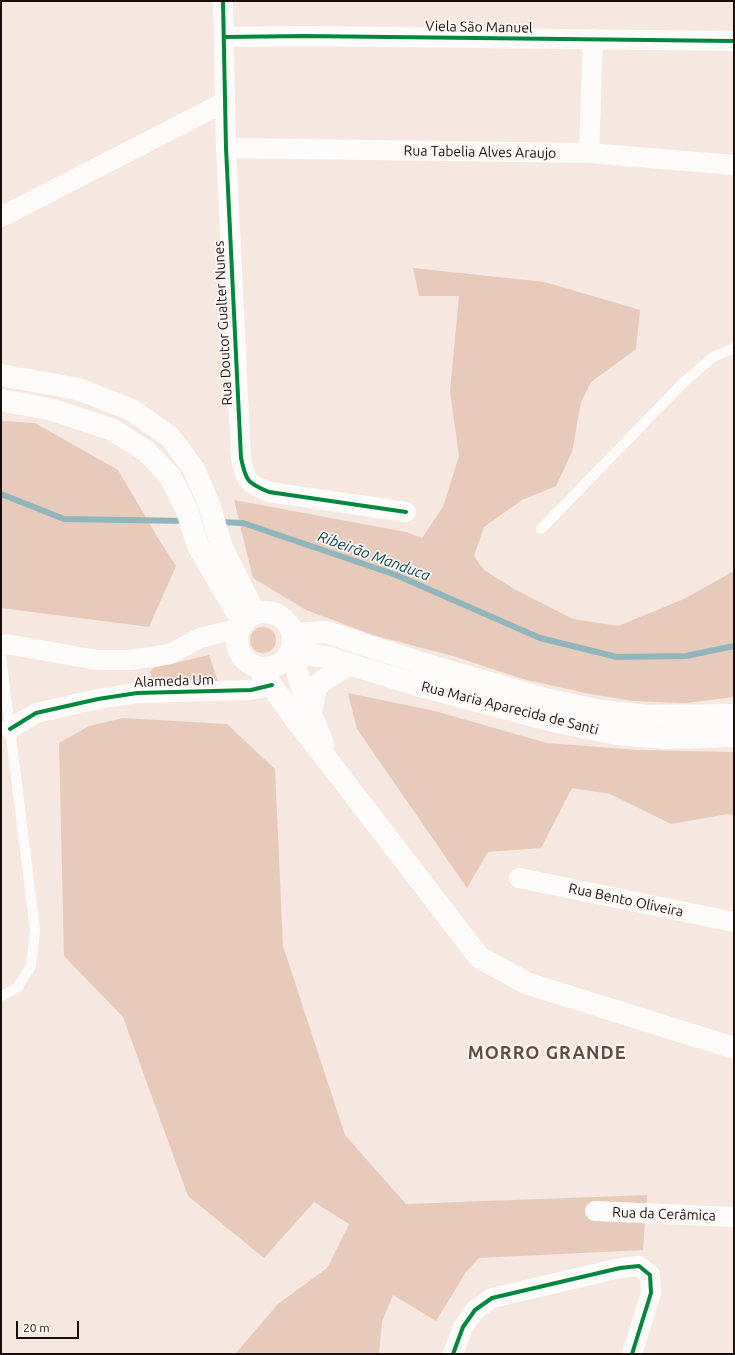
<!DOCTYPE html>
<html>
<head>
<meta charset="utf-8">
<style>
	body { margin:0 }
	#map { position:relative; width:735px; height:1355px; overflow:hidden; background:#f6e8e0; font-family:Ubuntu,sans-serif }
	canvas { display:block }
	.frame { position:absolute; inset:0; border:2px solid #180f0b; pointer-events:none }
	.scale { position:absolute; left:16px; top:1321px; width:63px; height:18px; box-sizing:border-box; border:2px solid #180f0b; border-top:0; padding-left:5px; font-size:12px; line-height:14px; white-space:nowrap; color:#180f0b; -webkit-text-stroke:3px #fcf7f4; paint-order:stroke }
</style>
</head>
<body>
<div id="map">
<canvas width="735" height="1355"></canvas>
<div class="frame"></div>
<div class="scale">20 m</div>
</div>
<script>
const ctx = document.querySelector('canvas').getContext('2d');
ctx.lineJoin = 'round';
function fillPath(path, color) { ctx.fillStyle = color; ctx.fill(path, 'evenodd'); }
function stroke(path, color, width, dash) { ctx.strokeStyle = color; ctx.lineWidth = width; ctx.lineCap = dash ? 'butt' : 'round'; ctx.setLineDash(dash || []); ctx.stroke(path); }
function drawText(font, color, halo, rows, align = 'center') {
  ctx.font = font + ' Ubuntu,sans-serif'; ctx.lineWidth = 3.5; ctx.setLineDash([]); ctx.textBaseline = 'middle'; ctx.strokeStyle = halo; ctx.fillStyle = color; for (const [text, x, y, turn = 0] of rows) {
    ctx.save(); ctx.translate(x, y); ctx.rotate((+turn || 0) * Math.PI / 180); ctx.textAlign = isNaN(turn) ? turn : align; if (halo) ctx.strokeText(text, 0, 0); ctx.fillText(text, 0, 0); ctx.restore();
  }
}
fillPath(new Path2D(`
	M 413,268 L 545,282 L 640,310 L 636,349 L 591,382 L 581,402 L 572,452 L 556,486 L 522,500 L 484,527 L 474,556 L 484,570 L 516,590 L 573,619 L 618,626 L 684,599 L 734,571 L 734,697 L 686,703 L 632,701 L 585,693 L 523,679 L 456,657 L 373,635 L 306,610 L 253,578 L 234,500 L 406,532 L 422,538 L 443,507 L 459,456 L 450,391 L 459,296 L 419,296 Z
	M 1,421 L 35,423 L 118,470 L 158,538 L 176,566 L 149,627 L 1,608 Z
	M250 640a13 13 0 1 1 26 0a13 13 0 1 1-26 0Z
	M 209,655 L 218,681 L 152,679 L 150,672 L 153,668 Z
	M 348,693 L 435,711 L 547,743 L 638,750 L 734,752 L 734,815 L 728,814 L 671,824 L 610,794 L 572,788 L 541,848 L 488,852 L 467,888 L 357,729 Z
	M 123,718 L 227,724 L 275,769 L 283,946 L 345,1135 L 406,1204 L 647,1195 L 643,1250 L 479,1258 L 466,1272 L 436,1321 L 393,1295 L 382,1322 L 379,1354 L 235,1354 L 278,1304 L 327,1268 L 349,1224 L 314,1202 L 264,1258 L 188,1196 L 123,1017 L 64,956 L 59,743 L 89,726 Z`), '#e8caba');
stroke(new Path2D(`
	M 1,494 L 64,519 L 186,521
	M 219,522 L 243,523 L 396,575 L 540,638 L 617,657 L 686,656 L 734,646`), '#90b6bc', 6);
stroke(new Path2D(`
	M 541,529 L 684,382 L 713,357 L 734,348
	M 1,656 L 35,930 L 31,966 L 17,988 L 1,996`), '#fefcfa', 10);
stroke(new Path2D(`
	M 223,1 L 226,148 L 241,458 C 246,481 247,483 269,492 L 406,512
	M 224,37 L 304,36 L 734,41
	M 226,148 L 589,153 L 734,165
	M 589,153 L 593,39
	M 1,217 L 225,102
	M 6,644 L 97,660 L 130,660 L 170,654 L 200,638 L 240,628
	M 10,729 L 36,713 L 98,699 L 137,693 L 251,690 L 272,685
	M 519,878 L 734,922
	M 595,1211 L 734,1217
	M 453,1354 L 463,1327 L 475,1310 L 492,1298 L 620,1268 L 639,1266 L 650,1275 L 651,1293 L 632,1354`), '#fefcfa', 20);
stroke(new Path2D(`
	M 291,652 L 306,701 L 323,744
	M 259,668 L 299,724 L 329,762 L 479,957 L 526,983 L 734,1048
	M 311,712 L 316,687 L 325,679 L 351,664`), '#fefcfa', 22);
stroke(new Path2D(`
	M 1,375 L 78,389 L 132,410 L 170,437 L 194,469 L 210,507 L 222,548 L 255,614
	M 1,400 L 53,410 L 113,430 L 146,451 L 170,476 L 186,508 L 198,546 L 243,623
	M237 640a28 28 0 1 1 56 0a28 28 0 1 1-56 0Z
	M 293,634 L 326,632 L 424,664 L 549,700 L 601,711 L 648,716 L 734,715
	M 291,652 L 326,657 L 417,685 L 561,723 L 617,734 L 665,738 L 734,736`), '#fefcfa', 22);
stroke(new Path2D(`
	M 223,1 L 226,148 L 241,458 C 246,481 247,483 269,492 L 406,512
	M 224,37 L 304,36 L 734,41
	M 10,729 L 36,713 L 98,699 L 137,693 L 251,690 L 272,685
	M 453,1354 L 463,1327 L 475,1310 L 492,1298 L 620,1268 L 639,1266 L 650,1275 L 651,1293 L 632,1354`), '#00873e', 4);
drawText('14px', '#180f0b', '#fcf7f4', [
	["Viela São Manuel",479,27,1],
	["Rua Tabelia Alves Araujo",480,152,1],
	["Rua Doutor Gualter Nunes",223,323,-93],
	["Alameda Um",174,681,-2],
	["Rua Maria Aparecida de Santi",510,708,14],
	["Rua Bento Oliveira",626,900,12],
	["Rua da Cerâmica",664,1214,2]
]);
drawText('italic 15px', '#104751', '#fcf7f4', [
	["Ribeirão Manduca",374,556,20]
]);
ctx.letterSpacing = '1px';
drawText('bold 18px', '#624d42', '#fcf7f4', [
	["MORRO GRANDE",547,1053]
]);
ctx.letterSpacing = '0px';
</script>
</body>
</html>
